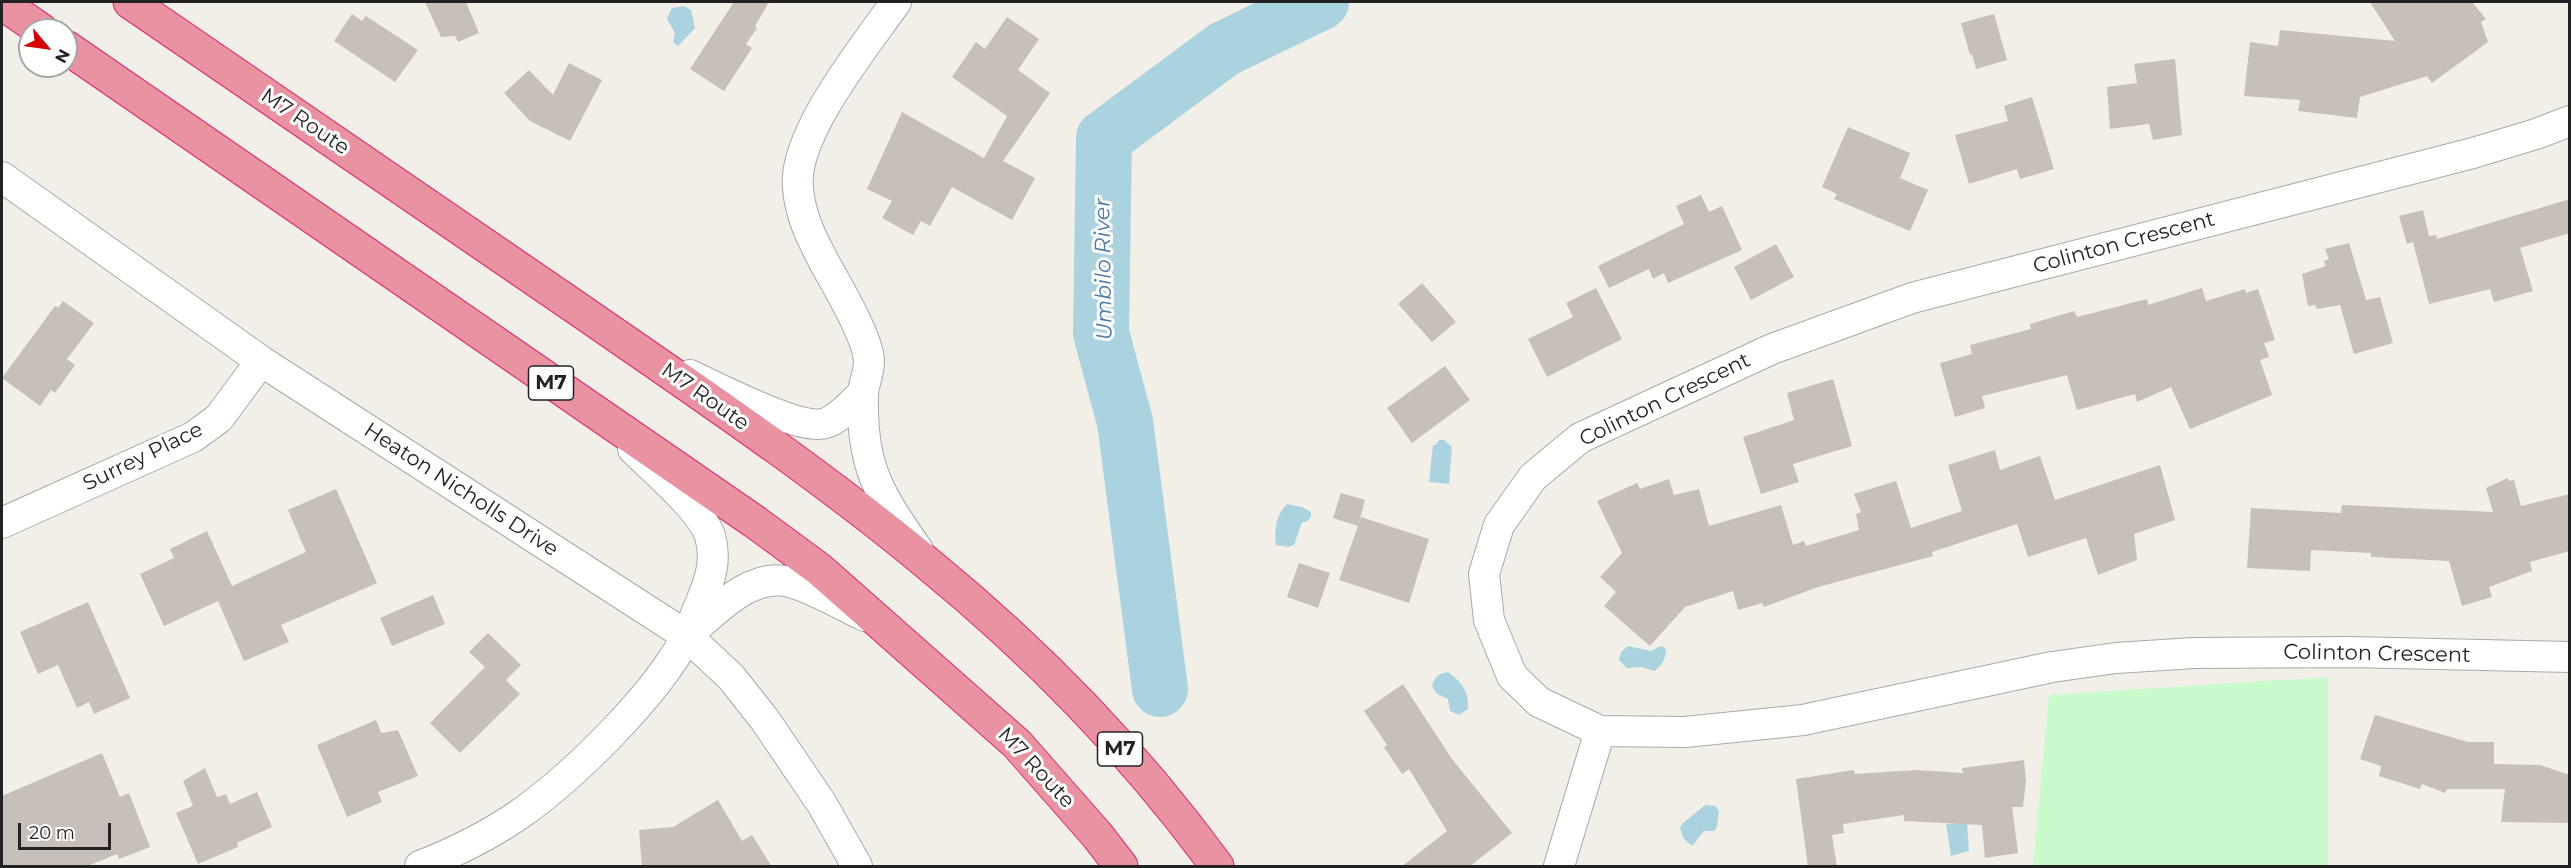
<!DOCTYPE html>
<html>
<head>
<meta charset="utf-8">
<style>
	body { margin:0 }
	#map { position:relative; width:2571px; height:868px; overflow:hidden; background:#f2efe9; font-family:Montserrat,sans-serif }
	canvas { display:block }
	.frame { position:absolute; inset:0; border:3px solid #222; pointer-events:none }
	.north { position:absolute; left:18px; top:18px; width:60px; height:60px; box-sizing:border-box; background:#fff; border:2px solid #a7a7a7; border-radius:50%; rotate:119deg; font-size:16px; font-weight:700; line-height:24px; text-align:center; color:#222 }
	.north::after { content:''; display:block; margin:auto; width:21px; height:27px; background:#d40000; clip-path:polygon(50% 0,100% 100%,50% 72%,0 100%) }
	.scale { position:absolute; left:18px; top:823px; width:93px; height:27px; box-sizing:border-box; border:3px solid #222; border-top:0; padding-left:8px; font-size:18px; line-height:21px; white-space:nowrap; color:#222; -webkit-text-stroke:4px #fff; paint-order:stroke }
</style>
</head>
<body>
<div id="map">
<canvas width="2571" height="868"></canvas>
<div class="frame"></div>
<div class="north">N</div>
<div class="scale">20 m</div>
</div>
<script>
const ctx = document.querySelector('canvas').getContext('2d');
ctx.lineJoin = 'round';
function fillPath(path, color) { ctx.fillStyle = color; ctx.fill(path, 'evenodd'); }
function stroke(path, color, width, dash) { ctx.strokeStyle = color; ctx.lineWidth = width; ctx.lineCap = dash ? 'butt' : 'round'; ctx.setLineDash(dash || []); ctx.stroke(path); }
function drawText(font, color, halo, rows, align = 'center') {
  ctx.font = font + ' Montserrat,sans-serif'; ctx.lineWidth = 6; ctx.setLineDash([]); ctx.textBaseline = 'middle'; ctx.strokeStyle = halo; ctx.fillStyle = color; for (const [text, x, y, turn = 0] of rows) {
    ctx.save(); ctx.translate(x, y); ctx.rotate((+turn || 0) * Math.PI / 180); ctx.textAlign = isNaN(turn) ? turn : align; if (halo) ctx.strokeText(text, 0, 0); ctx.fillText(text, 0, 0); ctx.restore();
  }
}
fillPath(new Path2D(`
	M 2328,677 L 2328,866 L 2033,866 L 2049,695 Z`), '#c8facc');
fillPath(new Path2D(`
	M 684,6 L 691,10 L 695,28 L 678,46 L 673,42 L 675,33 L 667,19 L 672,8 Z
	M 1439,440 L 1444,440 L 1452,447 L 1449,484 L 1429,482 L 1433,445 L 1436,445 Z
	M 1287,504 L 1302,507 L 1311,512 L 1311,517 L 1306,522 L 1302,522 L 1294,545 L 1288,547 L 1276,545 C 1274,531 1276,514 1287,504 Z
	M 1628,646 L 1651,651 L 1661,646 L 1665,648 C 1668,656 1661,667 1654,671 L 1642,667 L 1627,668 L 1619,660 L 1621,652 Z
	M 1448,672 C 1462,682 1469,692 1468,709 L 1459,715 L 1450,711 L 1448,699 L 1437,694 L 1432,686 C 1434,677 1440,673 1448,672 Z
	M 1705,805 L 1715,806 L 1719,811 L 1717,827 L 1714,831 L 1704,831 L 1693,845 C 1685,843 1682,836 1680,828 L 1682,824 Z
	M 1967,823 L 1969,851 L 1951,856 L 1946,824 Z`), '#aad3df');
stroke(new Path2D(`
	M 1160,689 L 1125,422 L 1101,333 L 1104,138 L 1224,49 L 1321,2`), '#aad3df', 56);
fillPath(new Path2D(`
	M 425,2 L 466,2 L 479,33 L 458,42 L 455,36 L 441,37 Z
	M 734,2 L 769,2 L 755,26 L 757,28 L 746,44 L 752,48 L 724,91 L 690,69 Z
	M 2370,2 L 2472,2 L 2486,19 L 2481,22 L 2488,42 L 2432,83 L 2427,76 L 2360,97 L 2357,118 L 2298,111 L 2300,100 L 2244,96 L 2250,42 L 2278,46 L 2280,30 L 2395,41 Z
	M 352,14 L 362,21 L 366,16 L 418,50 L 395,82 L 334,41 Z
	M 1994,14 L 2007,60 L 1976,69 L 1972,54 L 1970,55 L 1961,23 Z
	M 1007,17 L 1039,39 L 1018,70 L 1050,93 L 1003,161 L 1035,178 L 1012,220 L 952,187 L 930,226 L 921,221 L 913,235 L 882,218 L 892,201 L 867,189 L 902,112 L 984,158 L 1007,116 L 952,77 L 976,42 L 985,49 Z
	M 2175,59 L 2182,135 L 2153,140 L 2149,124 L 2110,129 L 2107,87 L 2137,83 L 2134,64 Z
	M 569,63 L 602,80 L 570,141 L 530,121 L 504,93 L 529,70 L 553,95 Z
	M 2032,97 L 2054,169 L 2020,179 L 2017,169 L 1969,184 L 1955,135 L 2008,121 L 2004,106 Z
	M 1848,127 L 1910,153 L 1900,178 L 1928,190 L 1910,231 L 1834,199 L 1837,194 L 1822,187 Z
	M 1701,195 L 1709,212 L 1722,206 L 1742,250 L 1668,283 L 1664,273 L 1653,279 L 1649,269 L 1609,288 L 1598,266 L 1684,224 L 1676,206 Z
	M 2570,199 L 2570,233 L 2520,248 L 2533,291 L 2494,302 L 2490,289 L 2429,304 L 2413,242 L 2407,244 L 2399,216 L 2423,210 L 2429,236 L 2436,235 L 2437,239 Z
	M 2349,243 L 2366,300 L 2380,297 L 2393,343 L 2354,354 L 2340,305 L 2317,309 L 2315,305 L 2308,306 L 2302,274 L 2326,266 L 2324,261 L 2329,259 L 2325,249 Z
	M 1776,244 L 1794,277 L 1751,300 L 1734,267 Z
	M 1422,283 L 1456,322 L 1432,342 L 1398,304 Z
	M 1596,288 L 1622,339 L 1547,377 L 1528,339 L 1573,317 L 1566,303 Z
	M 2202,288 L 2206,301 L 2245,289 L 2246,293 L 2258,289 L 2275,340 L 2264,343 L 2269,357 L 2260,360 L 2272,395 L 2190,429 L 2171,387 L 2137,402 L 2135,394 L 2077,410 L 2067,375 L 1982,396 L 1985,408 L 1955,417 L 1940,363 L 1972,354 L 1970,345 L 2031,329 L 2030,324 L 2074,311 L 2077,317 L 2147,299 L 2148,305 Z
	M 63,301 L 94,323 L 67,359 L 75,365 L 55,393 L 51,390 L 40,406 L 2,378 L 55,306 L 58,308 Z
	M 1445,366 L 1470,400 L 1412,443 L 1387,408 Z
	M 1833,379 L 1852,446 L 1793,464 L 1799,482 L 1761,494 L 1743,437 L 1794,420 L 1787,393 Z
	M 1995,450 L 2000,470 L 2040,456 L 2055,500 L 2160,465 L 2175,520 L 2134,534 L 2137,560 L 2098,575 L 2086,538 L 2028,557 L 2017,524 L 1932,552 L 1933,556 L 1818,587 L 1764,607 L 1762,603 L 1738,610 L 1733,591 L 1685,607 L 1650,646 L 1604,606 L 1616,592 L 1600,577 L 1622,553 L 1597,501 L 1637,483 L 1640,489 L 1669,479 L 1674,495 L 1699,489 L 1709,526 L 1781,505 L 1793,545 L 1804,541 L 1806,546 L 1859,530 L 1856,514 L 1861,512 L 1854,494 L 1896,481 L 1911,528 L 1962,511 L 1948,465 Z
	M 2508,478 L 2509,481 L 2514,480 L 2521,506 L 2570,494 L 2570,551 L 2530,562 L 2532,571 L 2489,587 L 2492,597 L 2462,606 L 2449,561 L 2371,557 L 2371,553 L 2311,550 L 2310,571 L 2247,568 L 2251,508 L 2341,513 L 2342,505 L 2493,512 L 2486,488 Z
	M 336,489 L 377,583 L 281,625 L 289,642 L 244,661 L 218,601 L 164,626 L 140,574 L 174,558 L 170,549 L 207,531 L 232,586 L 306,552 L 288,510 Z
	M 1341,493 L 1365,500 L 1358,526 L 1333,518 Z
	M 1361,517 L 1429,539 L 1409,603 L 1339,580 Z
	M 1299,563 L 1330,573 L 1318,608 L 1287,597 Z
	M 433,595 L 445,624 L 392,646 L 380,618 Z
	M 88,602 L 130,698 L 94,714 L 89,702 L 77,708 L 58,665 L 38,674 L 20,632 Z
	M 488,633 L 521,665 L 506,680 L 520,694 L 460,753 L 430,723 L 485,667 L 469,652 Z
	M 1403,684 L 1452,759 L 1512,833 L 1469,867 L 1401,867 L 1447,831 L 1409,769 L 1402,774 L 1384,747 L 1387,745 L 1364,711 Z
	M 2375,715 L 2468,742 L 2494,742 L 2494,764 L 2540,765 L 2570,775 L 2570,823 L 2501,822 L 2505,789 L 2447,789 L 2445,793 L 2422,784 L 2420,789 L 2379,776 L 2381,766 L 2360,759 Z
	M 376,720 L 381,733 L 398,730 L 418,776 L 378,792 L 382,802 L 347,817 L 317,745 Z
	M 102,753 L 120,797 L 129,793 L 150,847 L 119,859 L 117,854 L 85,867 L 2,867 L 2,796 Z
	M 2024,760 L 2026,781 L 2023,807 L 2012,807 L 2018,853 L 1985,858 L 1982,825 L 1904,821 L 1904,815 L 1843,824 L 1844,833 L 1832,835 L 1837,867 L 1808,867 L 1796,779 L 1854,770 L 1855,774 L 1916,770 L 1963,773 L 1962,768 Z
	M 205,768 L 217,797 L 226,794 L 230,804 L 257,792 L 272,827 L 237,843 L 238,847 L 198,864 L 176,813 L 193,806 L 183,781 Z
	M 718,800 L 742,841 L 752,835 L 772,867 L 642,867 L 639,830 L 673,827 Z`), '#c7bfb8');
const minor = new Path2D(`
	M 896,2 C 866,45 792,135 798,188 C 800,215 811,237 823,260 C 836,284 867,335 869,360 C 870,371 863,384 863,395 C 861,467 879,494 918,550
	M 2570,121 L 2536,134 L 2473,153 L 1912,298 L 1772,349 L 1580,438 L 1533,477 L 1499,525 L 1484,574 L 1489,620 L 1512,676 L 1539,702 L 1600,731 L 1685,732 L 1803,720 L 2052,667 L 2116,658 L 2194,653 L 2349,652 L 2570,657
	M 2,177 L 261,361 L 687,636 L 731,677 L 765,720 L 822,804 L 857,866
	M 690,375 C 716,387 801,432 826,423 C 840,418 851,404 862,394
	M 2,523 L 193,437 L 219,418 L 261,361
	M 691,632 C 717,610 751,572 790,582 C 813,588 843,606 865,616
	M 420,866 C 453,853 491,834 520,814 C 575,775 656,695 687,636 C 692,625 696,613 701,602 C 710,580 717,560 710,536 C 701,509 654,470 633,449
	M 1559,866 L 1600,731`);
const highway = new Path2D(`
	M 130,2 C 280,105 430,208 581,311 C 698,392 817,472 927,563 C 1035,651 1135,754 1217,866
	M 2,3 L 41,30
	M 66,47 L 755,522 L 819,569 L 1017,744 L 1097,835 L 1121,866`);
stroke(minor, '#a9a9a9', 32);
stroke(highway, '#dc2a67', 35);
stroke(minor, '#fff', 30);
stroke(highway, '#e892a2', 33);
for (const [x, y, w] of [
	[551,383,45],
	[1120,749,45]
]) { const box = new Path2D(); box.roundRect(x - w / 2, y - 17, w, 34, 4.5); ctx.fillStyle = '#fff'; ctx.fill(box); stroke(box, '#222', 1.5); }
drawText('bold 20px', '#222', null, [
	["M7",551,383],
	["M7",1120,749]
]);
drawText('21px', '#222', '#fff', [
	["M7 Route",305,122,34],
	["Colinton Crescent",2124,243,-15],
	["M7 Route",705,397,35],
	["Colinton Crescent",1665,400,-26],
	["Surrey Place",143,457,-26],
	["Heaton Nicholls Drive",461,490,33],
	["Colinton Crescent",2377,654,1],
	["M7 Route",1036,768,47]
]);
drawText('italic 22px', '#4a7aab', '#fff', [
	["Umbilo River",1104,269,-91]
]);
</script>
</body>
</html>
